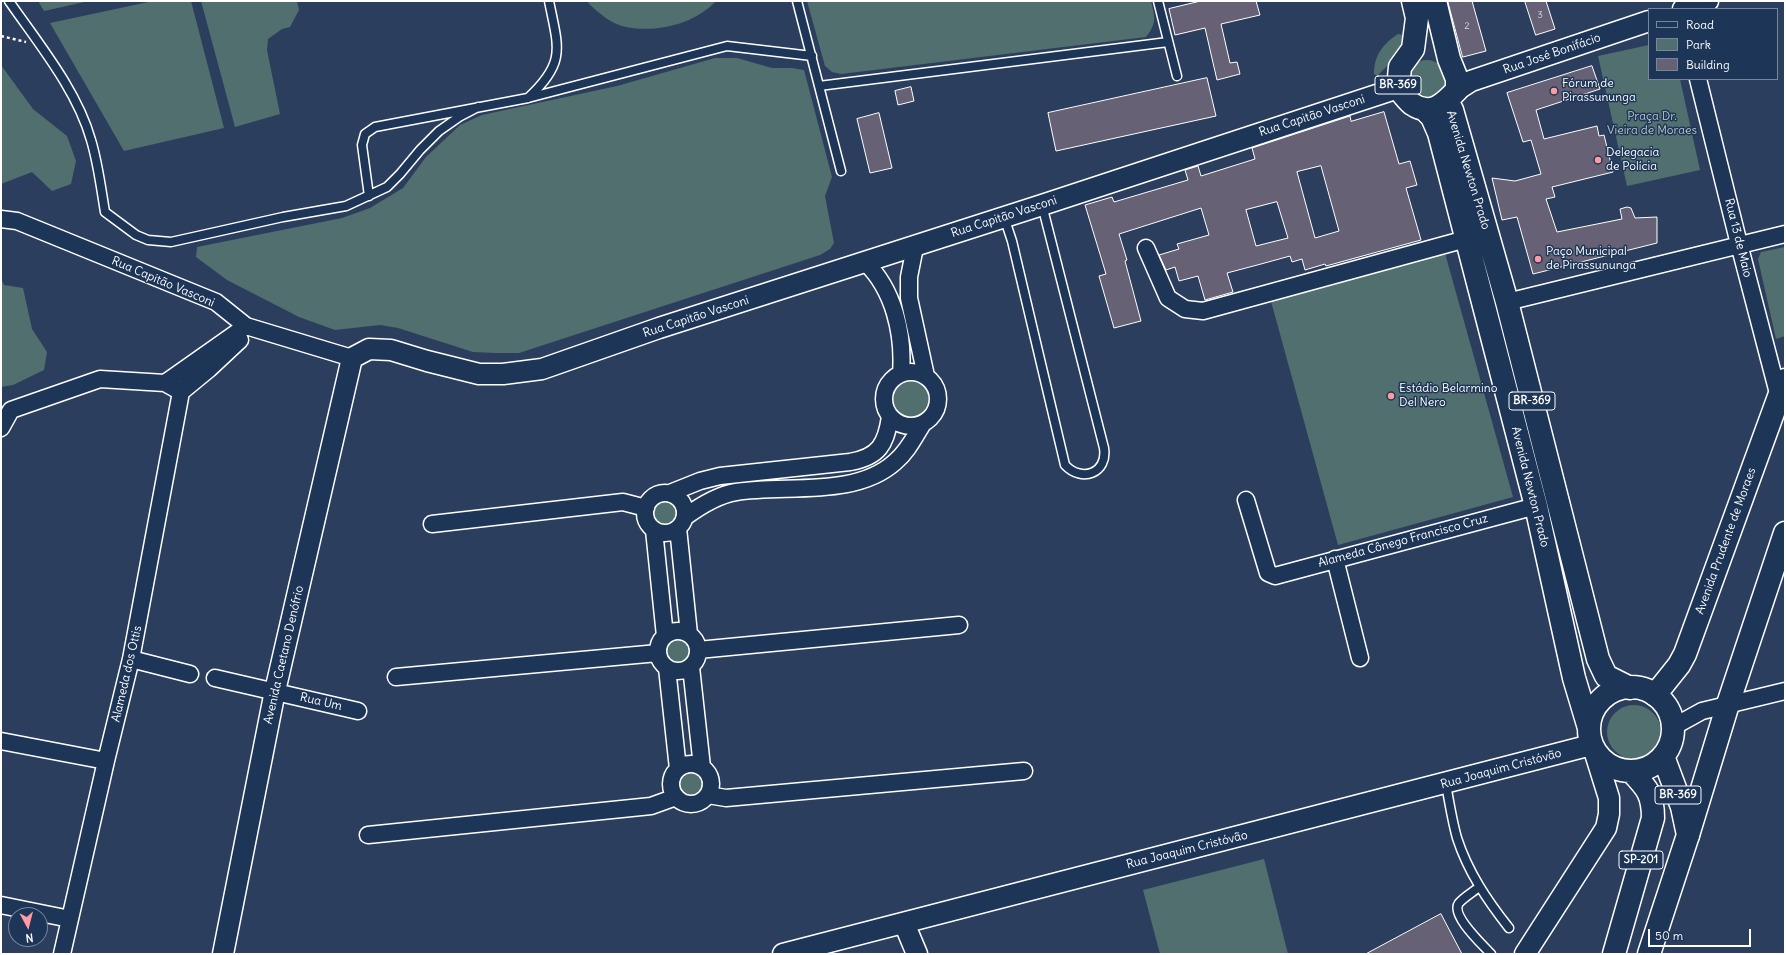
<!DOCTYPE html>
<html>
<head>
<meta charset="utf-8">
<style>
	body { margin:0 }
	#map { position:relative; width:1786px; height:955px; overflow:hidden; background:#2c3e5d; font-family:Delius,sans-serif }
	canvas { display:block }
	.frame { position:absolute; inset:0; border:2px solid #fff; pointer-events:none }
	.legend { position:absolute; left:1648px; top:8px; width:130px; height:72px; box-sizing:border-box; background:#1d3557; border:1px solid #77869a; margin:0; padding:5px 7px; list-style:none; font-size:12px; color:#fff }
	.legend li { display:flex; align-items:center; gap:8px; height:20px }
	.legend b { width:20px; border:1px solid #77869a }
	.north { position:absolute; left:8px; top:907px; width:40px; height:40px; box-sizing:border-box; background:#1d3557; border:1px solid #77869a; border-radius:50%; rotate:173deg; font-size:11px; font-weight:700; line-height:16px; text-align:center; color:#fff }
	.north::after { content:''; display:block; margin:auto; width:14px; height:18px; background:#ff9aa2; clip-path:polygon(50% 0,100% 100%,50% 72%,0 100%) }
	.scale { position:absolute; left:1648px; top:929px; width:103px; height:18px; box-sizing:border-box; border:2px solid #fff; border-top:0; padding-left:5px; font-size:12px; line-height:14px; white-space:nowrap; color:#fff; -webkit-text-stroke:3px #1d3557; paint-order:stroke }
</style>
</head>
<body>
<div id="map">
<canvas width="1786" height="955"></canvas>
<div class="frame"></div>
<ul class="legend">
<li><b style="height:5px;background:#1d3557"></b>Road</li>
<li><b style="height:11px;background:#516f6e"></b>Park</li>
<li><b style="height:11px;background:#666175"></b>Building</li>
</ul>
<div class="north">N</div>
<div class="scale">50 m</div>
</div>
<script>
const ctx = document.querySelector('canvas').getContext('2d');
ctx.lineJoin = 'round';
function fillPath(path, color) { ctx.fillStyle = color; ctx.fill(path, 'evenodd'); }
function stroke(path, color, width, dash) { ctx.strokeStyle = color; ctx.lineWidth = width; ctx.lineCap = dash ? 'butt' : 'round'; ctx.setLineDash(dash || []); ctx.stroke(path); }
function drawText(font, color, halo, rows, align = 'center') {
  ctx.font = font + ' Delius,sans-serif'; ctx.lineWidth = 3; ctx.setLineDash([]); ctx.textBaseline = 'middle'; ctx.strokeStyle = halo; ctx.fillStyle = color; for (const [text, x, y, turn = 0] of rows) {
    ctx.save(); ctx.translate(x, y); ctx.rotate((+turn || 0) * Math.PI / 180); ctx.textAlign = isNaN(turn) ? turn : align; if (halo) ctx.strokeText(text, 0, 0); ctx.fillText(text, 0, 0); ctx.restore();
  }
}
fillPath(new Path2D(`
	M 38,1 L 89,1 L 44,11 Z
	M 153,1 L 191,1 L 224,128 L 124,151 L 50,23 Z
	M 201,1 L 297,1 L 299,10 L 290,27 L 282,29 L 268,39 L 267,50 L 280,114 L 235,127 Z
	M 588,1 L 716,1 C 694,25 653,34 622,26 C 609,22 599,13 589,4 Z
	M 807,1 L 1151,1 C 1155,18 1157,23 1146,37 L 841,74 L 832,72 L 825,66 Z
	M 1398,34 L 1403,35 C 1402,51 1388,66 1377,76 L 1374,74 C 1374,55 1383,44 1398,34 Z
	M 1649,45 L 1649,79 L 1680,79 L 1700,170 L 1627,186 L 1598,56 Z
	M 715,58 L 737,58 L 772,68 L 792,68 L 804,70 L 832,177 L 825,196 L 834,243 L 830,249 L 820,255 L 519,353 L 495,353 L 473,352 L 398,328 L 380,325 L 335,330 L 299,317 L 227,280 L 196,257 L 197,247 L 342,218 L 370,208 L 403,188 L 426,157 L 460,125 L 482,115 L 617,86 Z
	M1408 79a19 19 0 1 1 38 0a19 19 0 1 1-38 0Z
	M 1,65 L 33,109 L 67,136 L 76,161 L 71,184 L 52,191 L 32,172 L 1,184 Z
	M 1443,246 L 1513,497 L 1338,545 L 1269,294 Z
	M 1785,247 L 1785,336 L 1776,339 L 1758,259 L 1761,252 Z
	M 1,278 L 4,285 L 23,288 L 32,329 L 47,352 L 44,370 L 13,385 L 1,387 Z
	M892 399a19 19 0 1 1 38 0a19 19 0 1 1-38 0Z
	M652 513a13 13 0 1 1 26 0a13 13 0 1 1-26 0Z
	M665 651a13 13 0 1 1 26 0a13 13 0 1 1-26 0Z
	M1607 732a27 27 0 1 1 54 0a27 27 0 1 1-54 0Z
	M678 784a13 13 0 1 1 26 0a13 13 0 1 1-26 0Z
	M 1264,859 L 1288,954 L 1160,954 L 1143,890 Z`), '#516f6e');
const building = new Path2D(`
	M 1201,1 L 1256,1 L 1260,15 L 1221,24 L 1230,63 L 1237,62 L 1240,74 L 1217,80 L 1205,28 L 1175,35 L 1169,9 Z
	M 1448,1 L 1472,1 L 1486,51 L 1463,57 Z
	M 1525,1 L 1546,1 L 1555,29 L 1536,35 Z
	M 1592,66 L 1600,89 L 1536,110 L 1544,139 L 1597,126 L 1599,136 L 1604,135 L 1613,172 L 1552,187 L 1555,197 L 1546,199 L 1557,232 L 1622,219 L 1620,209 L 1627,207 L 1631,208 L 1635,218 L 1657,217 L 1657,243 L 1533,274 L 1517,217 L 1502,220 L 1492,178 L 1515,181 L 1541,174 L 1531,140 L 1523,142 L 1507,93 Z
	M 1207,78 L 1216,116 L 1056,151 L 1048,113 Z
	M 911,87 L 914,101 L 898,105 L 895,91 Z
	M 1384,112 L 1399,164 L 1410,161 L 1417,185 L 1406,188 L 1421,240 L 1326,266 L 1325,264 L 1305,270 L 1302,259 L 1292,262 L 1290,256 L 1261,264 L 1227,273 L 1233,292 L 1205,300 L 1198,276 L 1179,281 L 1175,267 L 1166,270 L 1159,255 L 1179,249 L 1177,244 L 1209,235 L 1201,208 L 1119,234 L 1127,260 L 1125,261 L 1141,321 L 1114,328 L 1099,276 L 1106,274 L 1085,205 L 1112,197 L 1114,202 L 1188,180 L 1185,170 L 1198,166 L 1201,176 L 1255,159 L 1252,148 L 1350,116 L 1351,121 ZM 1321,166 L 1339,231 L 1315,238 L 1297,172 ZM 1277,202 L 1288,238 L 1256,246 L 1246,210 Z
	M 879,113 L 892,168 L 870,173 L 857,119 Z
	M 1441,914 L 1462,954 L 1366,954 Z`);
fillPath(building, '#666175');
stroke(building, '#fff', 1);
const service = new Path2D(`
	M 9,1 C 38,43 77,90 91,140 C 98,163 101,188 105,212 L 136,235 L 148,240 L 171,242 L 283,217 L 346,206 L 387,187 L 400,174 L 420,150 L 439,131 L 459,117 L 478,107
	M 797,1 L 841,171
	M 1158,1 L 1177,76
	M 819,86 L 1168,42
	M 528,98 C 567,62 558,47 549,1
	M 369,196 L 362,145 L 365,134 L 375,127 L 528,98 L 727,46 L 812,56
	M 1004,217 L 1012,241 L 1065,465 C 1082,483 1108,473 1104,448 L 1042,205
	M 1446,784 C 1449,801 1452,820 1457,838 C 1468,872 1487,900 1509,928
	M 1479,887 C 1473,892 1464,897 1459,903 C 1450,915 1483,945 1491,954`);
const minor = new Path2D(`
	M 1698,79 L 1739,244 L 1779,397
	M 1,219 L 17,221 L 216,302 L 246,326 L 352,358
	M 915,247 L 909,277 L 909,298 L 926,376
	M 1146,248 L 1168,298 L 1185,309 L 1203,311 L 1466,239
	M 865,262 C 894,290 904,334 901,374
	M 1507,302 L 1785,234
	M884 399a27 27 0 1 1 54 0a27 27 0 1 1-54 0Z
	M 165,383 L 246,326
	M 181,392 L 209,369 L 240,340
	M 1,428 L 11,410 L 100,379 L 165,383 L 181,392
	M 670,493 L 700,481 L 720,476 L 850,462 C 879,457 886,444 890,417
	M645 513a20 20 0 1 1 40 0a20 20 0 1 1-40 0Z
	M 1246,500 L 1268,573 L 1275,576 L 1536,506
	M 685,517 C 700,506 717,495 736,492 C 786,484 855,498 895,462 C 907,452 914,438 922,425
	M 432,524 L 623,502 L 646,508
	M 678,528 L 689,634
	M 654,530 L 665,636
	M 1335,559 L 1360,658
	M658 651a20 20 0 1 1 40 0a20 20 0 1 1-40 0Z
	M 698,650 L 959,625
	M 131,659 L 190,674
	M 691,667 L 702,767
	M 667,668 L 678,769
	M 396,677 L 658,653
	M 215,678 L 358,711
	M 1673,727 L 1702,711 L 1785,691
	M 1,741 L 106,761
	M671 784a20 20 0 1 1 40 0a20 20 0 1 1-40 0Z
	M 708,795 L 726,798 L 1024,771
	M 368,835 L 651,806 L 676,797
	M 1,905 L 70,919
	M 62,954 L 106,761 L 131,659 L 181,392`);
const tertiary = new Path2D(`
	M 1683,9 L 1708,1
	M 1457,90 L 1471,81 L 1649,21
	M 904,923 L 917,954
	M 223,954 L 275,691 L 352,358 L 369,349 L 391,350 L 427,361 L 479,374 L 503,374 L 542,369 L 659,328 L 1042,205 L 1398,88
	M 783,954 L 1591,745
	M 1525,954 L 1606,828 L 1609,814 L 1609,798 L 1594,750`);
const secondary = new Path2D(`
	M 1655,695 L 1679,665 L 1685,654 L 1785,380
	M 1688,835 L 1728,704 L 1785,533`);
const primary = new Path2D(`
	M 1413,1 L 1417,18 L 1413,49 L 1400,67 L 1398,88 C 1402,93 1407,100 1412,104 C 1431,117 1444,104 1457,90 L 1457,79 L 1449,59 L 1435,1
	M 1447,101 L 1452,110 L 1507,302 L 1598,659 L 1606,676 L 1630,688
	M 1425,110 L 1432,117 L 1439,133 L 1536,506 L 1574,678 L 1589,728
	M1589 729a42 42 0 1 1 84 0a42 42 0 1 1-84 0Z
	M 1614,954 L 1653,818 C 1653,794 1647,788 1631,771
	M 1649,954 L 1688,835 L 1682,807 L 1663,756`);
stroke(service, '#fff', 11);
stroke(minor, '#fff', 19);
stroke(tertiary, '#fff', 23);
stroke(secondary, '#fff', 25);
stroke(primary, '#fff', 25);
stroke(new Path2D(`
	M 1,36 L 26,42`), '#fff', 2.5, [3, 3]);
stroke(service, '#1d3557', 8);
stroke(minor, '#1d3557', 16);
stroke(tertiary, '#1d3557', 20);
stroke(secondary, '#1d3557', 22);
stroke(primary, '#1d3557', 22);
for (const [x, y, r, color] of [
	[1554,91,4,"#ff9aa2"],
	[1598,160,4,"#ff9aa2"],
	[1538,259,4,"#ff9aa2"],
	[1391,396,4,"#ff9aa2"]
]) { const dot = new Path2D(); dot.arc(x, y, r, 0, 2 * Math.PI); ctx.fillStyle = color; ctx.fill(dot); stroke(dot, '#1d3557', 1.5); }
drawText('10px', '#d9d8dc', null, [
	["3",1540,15],
	["2",1467,26]
]);
for (const [x, y, w] of [
	[1398,85,46],
	[1532,401,46],
	[1678,795,46],
	[1641,860,44]
]) { const box = new Path2D(); box.roundRect(x - w / 2, y - 9, w, 18, 3); ctx.fillStyle = '#1d3557'; ctx.fill(box); stroke(box, '#fff', 1); }
drawText('bold 11px', '#fff', null, [
	["BR-369",1398,85],
	["BR-369",1532,401],
	["BR-369",1678,795],
	["SP-201",1641,860]
]);
drawText('12px', '#fff', '#1d3557', [
	["Rua José Bonifácio",1552,54,-19],
	["Rua Capitão Vasconi",1312,116,-18],
	["Avenida Newton Prado",1468,170,73],
	["Rua Capitão Vasconi",1004,217,-18],
	["Rua 13 de Maio",1738,238,76],
	["Rua Capitão Vasconi",163,282,23],
	["Rua Capitão Vasconi",696,317,-18],
	["Avenida Newton Prado",1530,487,76],
	["Alameda Cônego Francisco Cruz",1403,541,-15],
	["Avenida Prudente de Moraes",1726,541,-70],
	["Avenida Caetano Denófrio",284,655,-77],
	["Alameda dos Ottis",127,674,-77],
	["Rua Um",321,702,13],
	["Rua Joaquim Cristóvão",1501,769,-15],
	["Rua Joaquim Cristóvão",1187,850,-14]
]);
drawText('12px', '#fff', '#1d3557', [
	["Fórum de",1562,84],
	["Pirassununga",1562,98],
	["Delegacia",1606,153],
	["de Polícia",1606,167],
	["Paço Municipal",1546,252],
	["de Pirassununga",1546,266],
	["Estádio Belarmino",1399,389],
	["Del Nero",1399,403]
], 'left');
drawText('12px', '#b9c5c5', '#1d3557', [
	["Praça Dr.",1652,117],
	["Vieira de Moraes",1652,131]
]);
</script>
</body>
</html>
